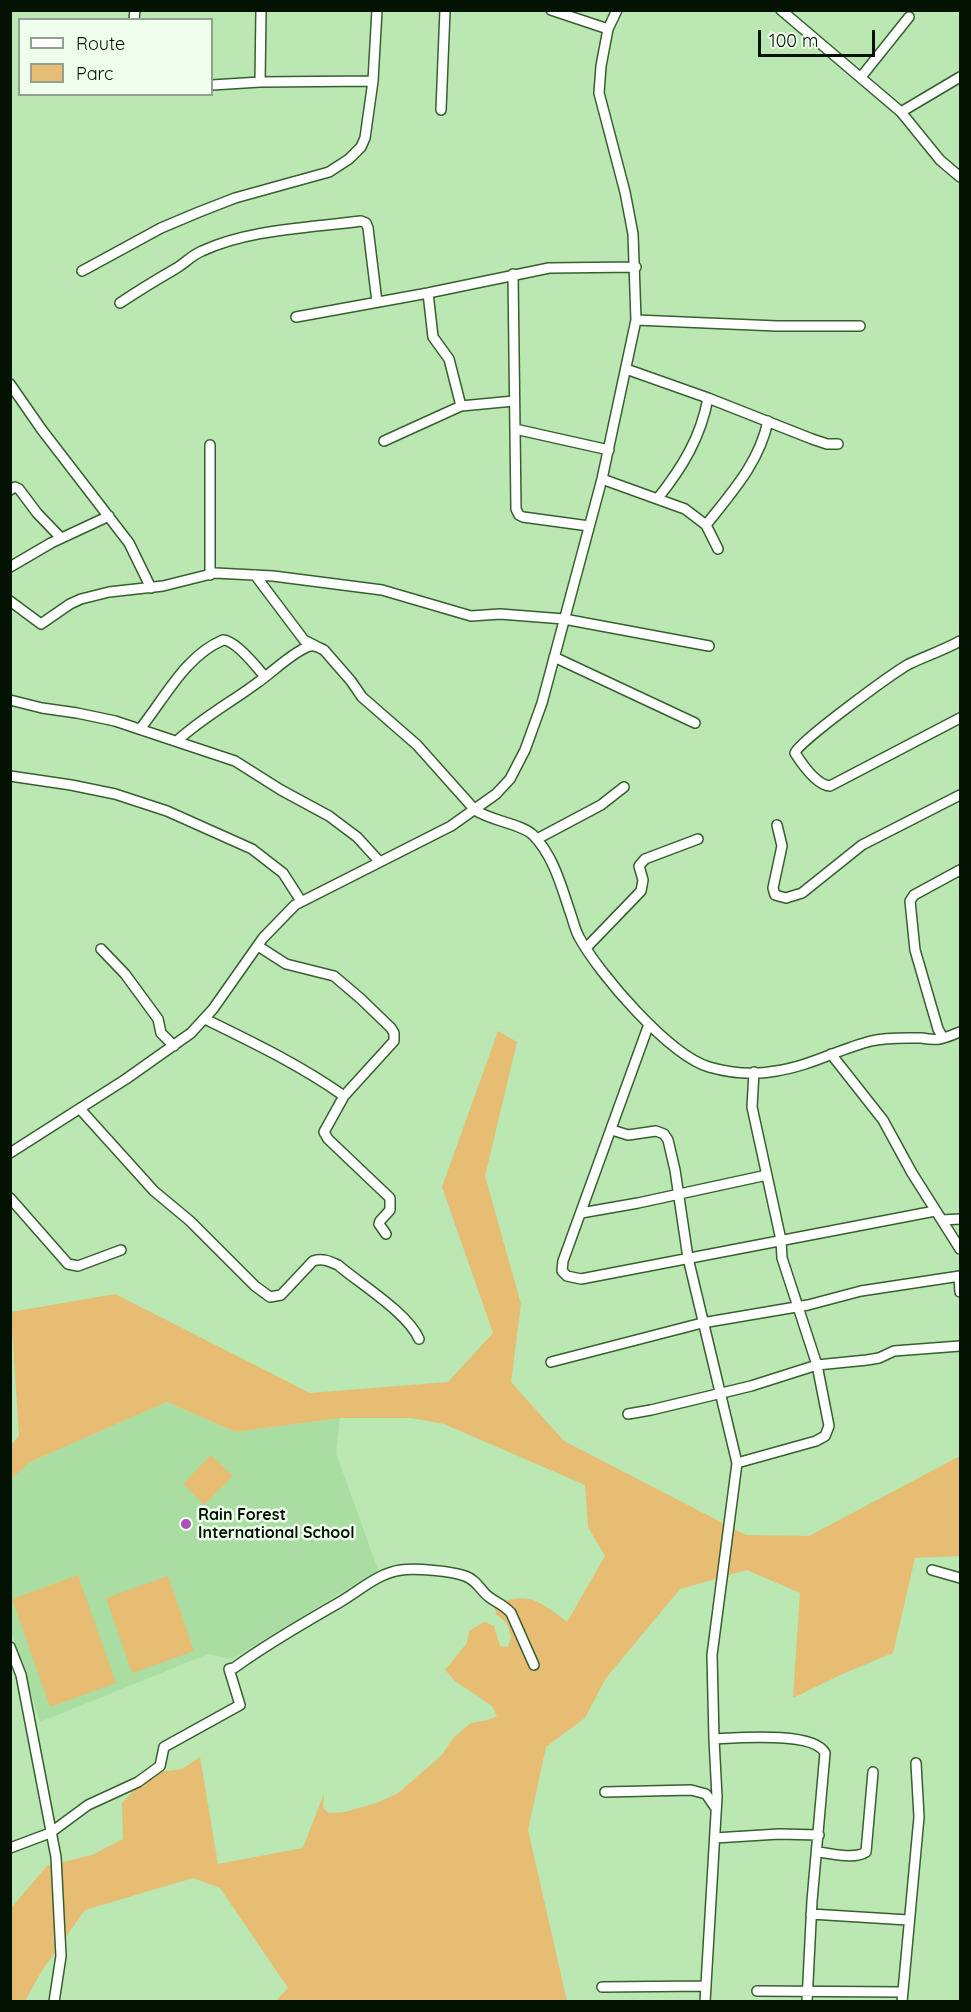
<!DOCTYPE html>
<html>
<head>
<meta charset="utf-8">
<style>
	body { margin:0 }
	#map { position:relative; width:971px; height:2012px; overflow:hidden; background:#bae7b2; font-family:Quicksand,sans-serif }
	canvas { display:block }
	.frame { position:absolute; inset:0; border:12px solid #031202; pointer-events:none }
	.legend { position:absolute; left:18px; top:18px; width:195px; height:78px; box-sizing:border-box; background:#f0feee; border:2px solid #91a090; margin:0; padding:8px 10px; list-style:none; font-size:18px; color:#031202 }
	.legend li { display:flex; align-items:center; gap:12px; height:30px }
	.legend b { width:30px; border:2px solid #91a090 }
	.scale { position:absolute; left:758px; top:30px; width:117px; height:27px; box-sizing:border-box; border:3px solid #031202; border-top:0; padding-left:8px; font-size:18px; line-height:21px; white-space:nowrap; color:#031202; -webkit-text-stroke:4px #f0feee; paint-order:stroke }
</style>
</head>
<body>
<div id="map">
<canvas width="971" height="2012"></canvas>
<div class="frame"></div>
<ul class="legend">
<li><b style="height:8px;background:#fff"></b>Route</li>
<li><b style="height:16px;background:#e6bd72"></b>Parc</li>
</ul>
<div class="scale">100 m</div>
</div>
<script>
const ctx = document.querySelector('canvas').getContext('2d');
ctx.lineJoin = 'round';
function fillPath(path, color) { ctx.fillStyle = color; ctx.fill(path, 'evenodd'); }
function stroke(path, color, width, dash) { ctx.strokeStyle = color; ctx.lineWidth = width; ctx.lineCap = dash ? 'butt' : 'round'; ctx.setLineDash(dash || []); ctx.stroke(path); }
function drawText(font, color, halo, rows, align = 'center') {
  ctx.font = font + ' Quicksand,sans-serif'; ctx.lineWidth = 5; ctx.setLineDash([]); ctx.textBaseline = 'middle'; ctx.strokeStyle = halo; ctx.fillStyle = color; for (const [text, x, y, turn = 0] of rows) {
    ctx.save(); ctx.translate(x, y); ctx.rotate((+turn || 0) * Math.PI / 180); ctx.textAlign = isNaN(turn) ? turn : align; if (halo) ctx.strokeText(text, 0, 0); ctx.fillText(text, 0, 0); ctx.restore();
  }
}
fillPath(new Path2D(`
	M 167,1402 L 236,1432 L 340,1418 L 336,1453 L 378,1570 L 232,1659 L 208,1654 L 40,1722 L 11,1631 L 10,1479 L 30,1462 Z`), '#aadda2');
fillPath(new Path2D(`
	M 498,1031 L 517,1042 L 485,1176 L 521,1304 L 511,1382 L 564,1441 L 746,1535 L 809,1536 L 960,1456 L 960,1556 L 915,1558 L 893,1653 L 840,1675 L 793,1698 L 800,1593 L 747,1570 L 680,1589 L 606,1678 L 585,1718 L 546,1747 L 528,1830 L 567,2001 L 276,2001 L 288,1988 L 220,1888 L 193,1878 L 85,1910 L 41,1972 L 25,2001 L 11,2001 L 11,1908 L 47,1866 L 92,1855 L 123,1839 L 122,1803 L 151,1773 L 182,1769 L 200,1757 L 218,1864 L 303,1848 L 324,1793 L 323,1808 L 329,1813 L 345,1812 L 376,1803 L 397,1794 L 441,1756 L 454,1737 L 471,1723 L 488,1720 L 497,1716 L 492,1706 L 455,1681 L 445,1670 L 467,1643 L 469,1631 L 484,1622 L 494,1626 L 500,1646 L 508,1647 L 511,1637 L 507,1623 L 497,1615 L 491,1599 C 504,1604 516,1596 529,1599 C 540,1601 559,1615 567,1622 L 605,1556 L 588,1527 L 585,1485 L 444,1424 L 411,1418 L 340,1418 L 236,1432 L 167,1402 L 30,1462 L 11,1479 L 11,1445 L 19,1436 L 11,1312 L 115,1294 L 310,1393 L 448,1382 L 493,1333 L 442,1187 Z
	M 211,1455 L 233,1476 L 204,1505 L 183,1484 Z
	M 78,1575 L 116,1683 L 50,1707 L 12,1599 Z
	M 168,1576 L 194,1651 L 132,1673 L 106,1598 Z`), '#e6bd72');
const minor = new Path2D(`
	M 551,10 L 608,29
	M 781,10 L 901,112 L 940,160 L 960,177
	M 134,20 L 135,10
	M 861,77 L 909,17
	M 260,82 L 261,10
	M 212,85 L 260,82 L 373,81
	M 441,110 L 445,10
	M 901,112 L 960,77
	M 82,271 L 161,228 L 199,212 L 235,198 L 329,172 L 349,159 L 361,147 L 365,138 L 373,81 L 377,10
	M 513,274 L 516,509 L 519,515 L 523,517 L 589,526
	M 428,293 L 433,337 L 449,359 L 461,406
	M 120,303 C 138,291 156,280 175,269 C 184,264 192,255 202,251 C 250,229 309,228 361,221 L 366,223 L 368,228 L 377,302
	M 296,317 L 428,293 L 549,268 L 636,267
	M 636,320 L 777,326 L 860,326
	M 626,369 L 708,398 L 812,439 L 827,444 L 838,444
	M 10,384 L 42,430 L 129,543 L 151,588
	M 515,429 L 609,450
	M 384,441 L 461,406 L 514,401
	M 210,445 L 210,575
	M 602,479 L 685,509 L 706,525 L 718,549
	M 10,490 L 15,487 L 19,489 L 37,513 L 61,538
	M 658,498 C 682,468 701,437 708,398
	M 706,525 C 732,492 759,463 768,421
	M 10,567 L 51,543 L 109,516
	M 255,575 L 304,640 L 316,646
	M 10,601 L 41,624 L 70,604 L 81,599 L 109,592 L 163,586 L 215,573 L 273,576 L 382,590 L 471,616 L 500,614 L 564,619 L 709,646
	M 960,641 C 944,650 926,656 909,664 C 893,673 798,742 795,753 C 802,764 816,785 830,786 L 960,718
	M 554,657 L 695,723
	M 10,700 L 42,708 L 77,713 L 115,721 L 235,761 L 281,790 L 329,816 L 357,837 L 379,861
	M 140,729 C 165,698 185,656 223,640 C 235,640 257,667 265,677
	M 177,741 C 202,718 230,703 257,683 C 273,672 289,655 307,647 C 314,644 318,647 324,650 L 351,681 L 362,697 L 417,745 L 475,810 C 491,821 522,824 533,835 C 553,855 561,885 570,912 C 573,920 575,930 579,937 C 599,974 669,1055 709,1067 C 730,1073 755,1075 776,1071 C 810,1066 839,1049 871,1041 C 887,1037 905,1038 921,1038 C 927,1039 934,1040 939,1039 C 946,1038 954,1034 960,1032
	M 10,776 L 71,785 L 115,794 L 167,811 L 252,849 L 283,873 L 301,901
	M 777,825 L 782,846 L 773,888 L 775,895 L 786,898 L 802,893 L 862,845 L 960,795
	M 537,839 L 601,805 L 624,787
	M 258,946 L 286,964 L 334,976 L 361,999 L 391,1028 L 394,1033 L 394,1041 L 344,1096 L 324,1132 L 328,1139 L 390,1198 L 390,1210 L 380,1221 L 379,1224 L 386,1234
	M 586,948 L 641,891 L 643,880 L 639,866 L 645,859 L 698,839
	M 101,949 L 125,974 L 158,1019 L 161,1033 L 174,1046
	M 205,1019 C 254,1043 300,1065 344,1096
	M 649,1024 L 563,1261 L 562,1271 L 567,1276 L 581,1279 L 935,1211
	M 943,1038 L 938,1029 L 915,950 L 910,901 L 914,895 L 960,870
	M 831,1054 L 883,1120 L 912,1173 L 960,1249
	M 80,1109 L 154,1191 L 190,1221 L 255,1286 L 270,1297 L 281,1295 L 313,1261 C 323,1258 329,1261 338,1265 C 360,1284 408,1313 419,1339
	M 612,1130 L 628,1135 L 656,1131 L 664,1134 L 668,1140 L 675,1170 L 688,1258 L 737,1463 L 712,1655 L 714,1739 L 717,1797 L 705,2002
	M 10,1153 L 126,1079 L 191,1033 L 213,1009 L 263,938 L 295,905 L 451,826 L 496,794 L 510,779 L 525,750 L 542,703 L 602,479 L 636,320 L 633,234 L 625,192 L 599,93 L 601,66 L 608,29 L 617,10
	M 10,1198 L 68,1264 L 78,1266 L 121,1250
	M 581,1213 L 638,1203 L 767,1175
	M 942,1220 L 960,1219
	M 959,1277 L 960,1292
	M 551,1362 L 702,1323 L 808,1305 L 861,1291 L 960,1276
	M 628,1414 L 651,1410 L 751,1386 L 817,1365 L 867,1360 L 879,1358 L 894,1351 L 960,1346
	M 737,1463 L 816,1441 L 825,1436 L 829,1426 L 817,1365 L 782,1258 L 781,1240 L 752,1107 L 754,1072
	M 932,1570 L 960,1578
	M 10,1647 L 21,1675 L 56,1857 L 61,1956 L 54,2002
	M 714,1739 C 736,1738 814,1731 825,1753 L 812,1901 L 807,2002
	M 605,1792 L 691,1790 L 706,1794 L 715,1807
	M 715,1838 L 779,1834 L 819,1835
	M 10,1848 L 50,1833 L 88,1805 L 138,1782 L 160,1766 L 164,1747 L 240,1705 L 229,1669 L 234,1668 C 268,1643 304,1623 340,1602 C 359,1591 378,1573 401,1570 C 416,1568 451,1571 465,1576 C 477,1580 480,1590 489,1597 C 497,1603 504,1605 511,1613 L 534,1665
	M 817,1852 C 831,1853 854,1860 866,1852 L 873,1772
	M 811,1914 L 908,1920
	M 602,1987 L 706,1986
	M 757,1991 L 902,1992
	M 902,2002 L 919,1817 L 916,1763`);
stroke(minor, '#375f30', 12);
stroke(minor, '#fff', 9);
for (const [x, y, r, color] of [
	[186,1524,6,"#aa50bb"]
]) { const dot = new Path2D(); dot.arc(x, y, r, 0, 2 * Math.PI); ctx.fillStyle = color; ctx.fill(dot); stroke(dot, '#f0feee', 2); }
drawText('bold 16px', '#031202', '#f0feee', [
	["Rain Forest",198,1515],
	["International School",198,1533]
], 'left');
</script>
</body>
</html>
